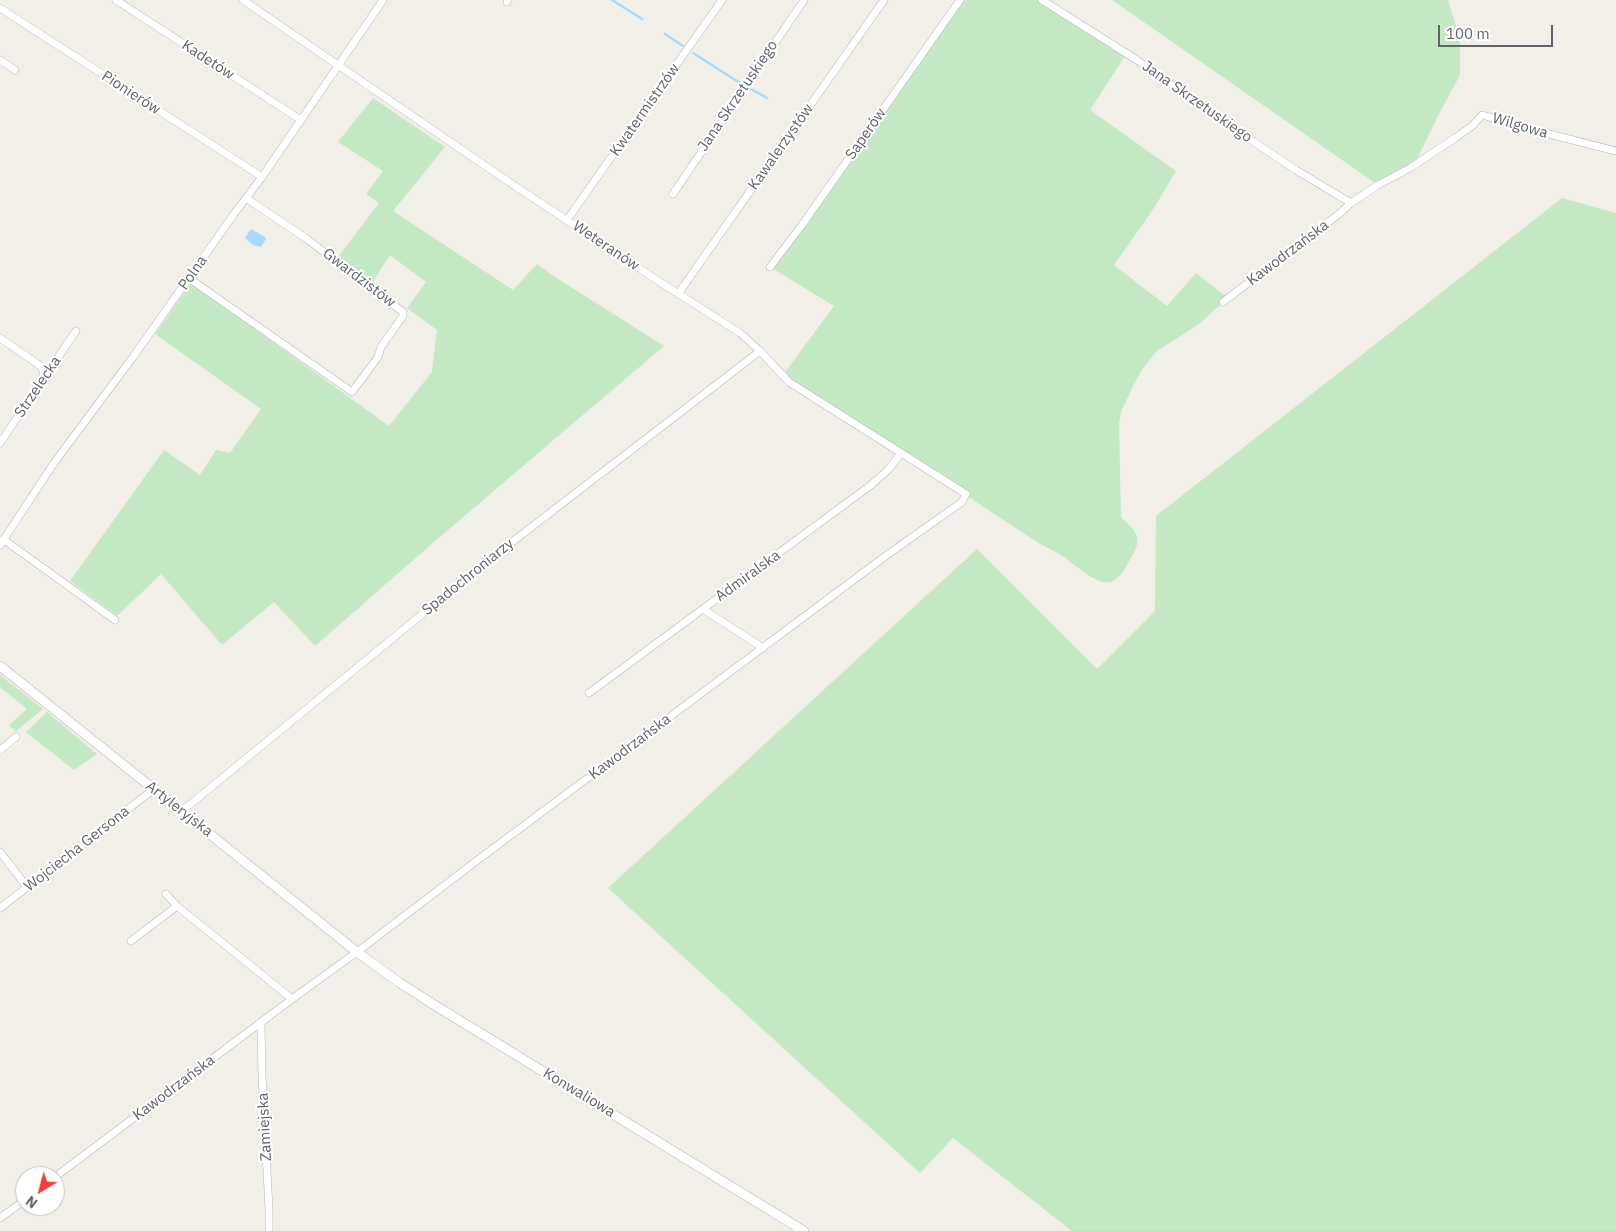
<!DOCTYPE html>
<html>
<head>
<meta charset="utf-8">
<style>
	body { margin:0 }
	#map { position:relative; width:1616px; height:1231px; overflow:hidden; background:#f1efe8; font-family:"IBM Plex Sans",sans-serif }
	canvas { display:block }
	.north { position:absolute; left:15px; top:1166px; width:50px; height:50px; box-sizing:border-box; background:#fff; border:1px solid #bfc1c3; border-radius:50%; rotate:217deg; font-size:14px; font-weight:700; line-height:20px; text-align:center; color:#5f6368 }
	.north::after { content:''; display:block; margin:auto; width:18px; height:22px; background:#ea4335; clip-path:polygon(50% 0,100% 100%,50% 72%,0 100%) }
	.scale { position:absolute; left:1438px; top:25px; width:115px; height:22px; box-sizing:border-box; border:2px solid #5f6368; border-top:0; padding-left:6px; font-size:15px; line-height:18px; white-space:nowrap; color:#5f6368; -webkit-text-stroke:4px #fff; paint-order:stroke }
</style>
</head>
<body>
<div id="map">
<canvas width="1616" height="1231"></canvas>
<div class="north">N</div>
<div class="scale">100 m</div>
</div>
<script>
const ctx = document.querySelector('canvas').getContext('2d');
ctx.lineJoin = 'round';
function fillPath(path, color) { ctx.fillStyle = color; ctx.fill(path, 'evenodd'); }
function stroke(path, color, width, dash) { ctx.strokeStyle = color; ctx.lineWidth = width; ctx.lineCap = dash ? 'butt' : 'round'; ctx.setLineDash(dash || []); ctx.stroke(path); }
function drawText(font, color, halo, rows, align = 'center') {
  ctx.font = font + ' "IBM Plex Sans",sans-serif'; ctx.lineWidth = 4; ctx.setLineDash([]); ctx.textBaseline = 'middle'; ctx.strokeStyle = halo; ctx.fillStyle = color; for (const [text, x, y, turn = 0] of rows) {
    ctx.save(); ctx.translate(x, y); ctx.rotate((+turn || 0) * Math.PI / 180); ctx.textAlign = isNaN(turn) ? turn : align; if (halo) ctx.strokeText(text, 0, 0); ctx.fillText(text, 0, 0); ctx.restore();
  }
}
fillPath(new Path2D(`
	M 960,0 L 1042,0 L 1127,53 L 1090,110 L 1176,171 L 1154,208 L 1114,265 L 1167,306 L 1196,273 L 1228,298 L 1199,324 L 1157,351 L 1143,368 L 1134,384 L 1121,412 L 1119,424 L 1121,517 C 1135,532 1144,535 1132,556 C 1127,565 1120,580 1110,582 C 1097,586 1072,562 1061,555 C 1053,551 1045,546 1037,542 L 783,375 L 834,306 L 770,267 Z
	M 1112,0 L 1448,0 L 1460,39 L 1460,75 L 1439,114 L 1417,159 L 1410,168 L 1378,185 Z
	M 373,98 L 445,147 L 393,211 L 513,290 L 537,264 L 555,277 L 664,346 L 435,541 L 315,646 L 274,602 L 222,645 L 161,574 L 117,616 L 70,581 L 164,450 L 200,475 L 216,450 L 230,453 L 261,409 L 155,334 L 191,283 L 389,426 L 432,372 L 437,330 L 407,308 L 426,282 L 390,255 L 372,283 L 338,257 L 379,203 L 366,194 L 383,171 L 338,142 Z
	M 1562,198 L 1616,213 L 1616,1231 L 1072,1231 L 953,1138 L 920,1173 L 608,888 L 977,549 L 1097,669 L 1155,611 L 1156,516 Z
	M 0,675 L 43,709 L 15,732 L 9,725 L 27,709 L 0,687 Z
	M 47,712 L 97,754 L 74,770 L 26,732 Z`), '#c5e8c5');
fillPath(new Path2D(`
	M 251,229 L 265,237 L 266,239 L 261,247 L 253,245 L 245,238 Z`), '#aadaff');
stroke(new Path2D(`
	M 612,0 L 642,19
	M 665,34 L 683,46
	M 693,53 L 740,83
	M 751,89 L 767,98`), '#aadaff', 2.5);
const minor = new Path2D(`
	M 116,0 L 301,120
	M 1042,0 L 1137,60 L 1227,124 L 1296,170 L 1351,203
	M 507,2 L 508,0
	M 0,8 L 262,177
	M 0,60 L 15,70
	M 673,194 L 804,0
	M 567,220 L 722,0
	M 770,267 L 802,225 L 960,0
	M 190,279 L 352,392 L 378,357 L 381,347 L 403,316 L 403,312 L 307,239 L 246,198
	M 678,294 L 884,0
	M 1223,302 L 1339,214 L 1351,203 L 1378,185 L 1410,168 L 1455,138 L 1472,126 L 1482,115 L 1549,134 L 1616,151
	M 0,338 L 42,367 L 44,377
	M 0,443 L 76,331
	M 3,539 L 115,620
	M 0,545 L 54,463 L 133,357 L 234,214 L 262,177 L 383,0
	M 703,609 L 763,648
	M 589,693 L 871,485 L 888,470 L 901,453
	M 0,750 L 16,737
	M 182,811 L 481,566 L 760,351
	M 0,852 L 27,887
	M 166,894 L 177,906
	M 0,908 L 154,789
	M 131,941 L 177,906 L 292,999
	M 261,1024 L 262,1077 L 269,1209 L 269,1231
	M 55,1177 L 292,999 L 357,952 L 479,859 L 887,555 L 962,502 L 966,494 L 789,382 L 760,351 L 740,333 L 663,284 L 506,180 L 243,0
	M 0,1218 L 25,1200`);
const tertiary = new Path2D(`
	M 0,666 L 357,952 L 400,983 L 436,1006 L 804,1231`);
stroke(minor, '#b5b8bc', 8);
stroke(tertiary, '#b5b8bc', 10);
stroke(minor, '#fff', 7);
stroke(tertiary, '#fff', 9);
drawText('15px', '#5f6368', '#fff', [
	["Kadetów",208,60,33],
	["Pionierów",131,93,33],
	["Jana Skrzetuskiego",738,96,-56],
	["Jana Skrzetuskiego",1197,102,35],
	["Kwatermistrzów",645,110,-55],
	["Wilgowa",1520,126,16],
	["Saperów",866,134,-55],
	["Kawalerzystów",781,147,-55],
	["Weteranów",606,246,34],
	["Kawodrzańska",1288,253,-37],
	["Polna",193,273,-55],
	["Gwardzistów",359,278,37],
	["Strzelecka",38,387,-56],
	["Admiralska",748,576,-36],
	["Spadochroniarzy",468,577,-39],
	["Kawodrzańska",630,747,-37],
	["Artyleryjska",179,809,38],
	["Wojciecha Gersona",77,849,-38],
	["Kawodrzańska",174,1088,-37],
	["Konwaliowa",579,1093,31],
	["Zamiejska",265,1127,-93]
]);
</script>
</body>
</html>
